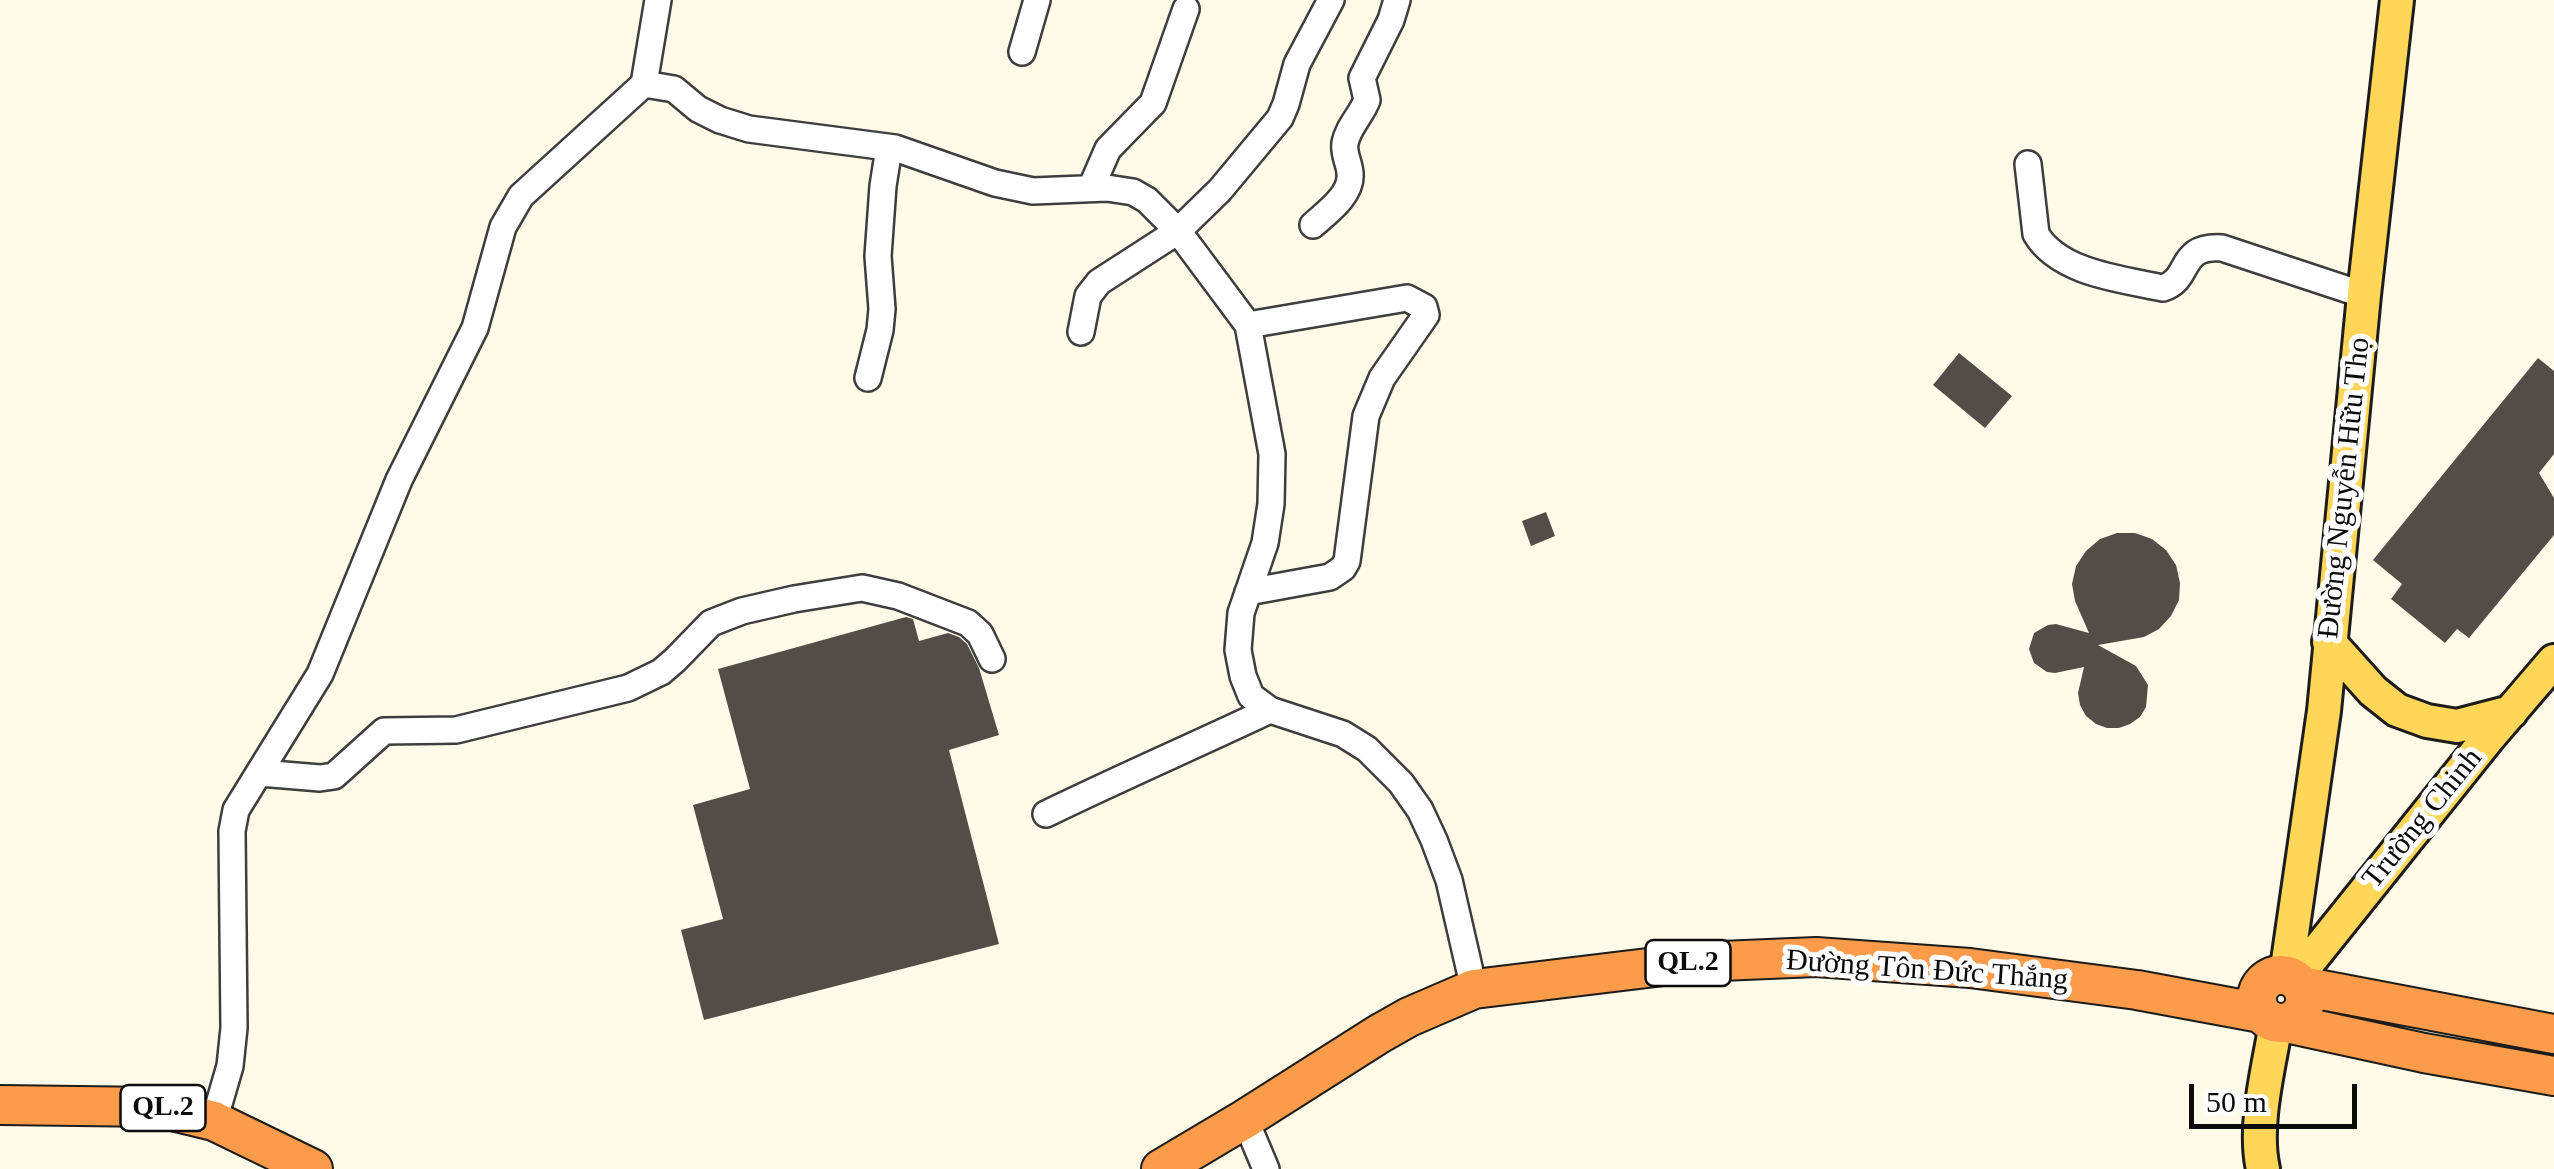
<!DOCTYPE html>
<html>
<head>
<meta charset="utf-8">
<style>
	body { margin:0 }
	#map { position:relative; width:2554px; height:1169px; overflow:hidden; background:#fffbe8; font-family:"Times New Roman",serif }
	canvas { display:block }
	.scale { position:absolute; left:2189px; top:1084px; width:168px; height:45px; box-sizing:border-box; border:5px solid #0b0b0b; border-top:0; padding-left:12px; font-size:30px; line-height:35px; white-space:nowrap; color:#0b0b0b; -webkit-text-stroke:8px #fff; paint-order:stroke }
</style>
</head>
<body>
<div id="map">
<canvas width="2554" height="1169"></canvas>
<div class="scale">50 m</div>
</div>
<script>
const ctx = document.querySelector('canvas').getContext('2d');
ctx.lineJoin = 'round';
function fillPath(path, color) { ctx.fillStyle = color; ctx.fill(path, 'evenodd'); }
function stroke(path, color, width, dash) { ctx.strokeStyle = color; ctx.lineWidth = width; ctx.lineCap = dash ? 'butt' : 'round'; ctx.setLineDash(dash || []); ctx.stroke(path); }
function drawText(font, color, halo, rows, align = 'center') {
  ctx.font = font + ' "Times New Roman",serif'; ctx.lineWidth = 10; ctx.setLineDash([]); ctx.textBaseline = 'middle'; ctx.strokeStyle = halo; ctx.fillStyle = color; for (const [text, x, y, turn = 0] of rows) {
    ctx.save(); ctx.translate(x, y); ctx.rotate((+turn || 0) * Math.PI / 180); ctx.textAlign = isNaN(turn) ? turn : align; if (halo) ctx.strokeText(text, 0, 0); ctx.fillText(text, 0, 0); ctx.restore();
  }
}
fillPath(new Path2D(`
	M 1959,353 L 2012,396 L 1985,428 L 1933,385 Z
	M 2538,358 L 2554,371 L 2554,454 L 2539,473 L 2554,498 L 2554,535 L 2469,638 L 2457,629 L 2445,643 L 2391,599 L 2402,584 L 2373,560 Z
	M 1546,512 L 1555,536 L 1531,546 L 1522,521 Z
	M 2117,533 L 2135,533 L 2152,539 L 2166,550 L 2176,565 L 2180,583 L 2179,600 L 2171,616 L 2159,629 L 2144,637 L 2098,645 L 2136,666 L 2148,685 L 2146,707 L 2140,717 L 2130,724 L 2119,728 L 2107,728 L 2096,724 L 2086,716 L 2080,705 L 2078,693 L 2084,667 L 2055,673 L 2047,672 L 2034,663 L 2029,649 L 2034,633 L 2048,625 L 2056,624 L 2089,633 L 2075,601 L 2072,584 L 2076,566 L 2086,551 L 2100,539 Z
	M 906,617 L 913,619 L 919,641 L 948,633 L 959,637 L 967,644 L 979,668 L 999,735 L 949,750 L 999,944 L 704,1020 L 681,930 L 723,919 L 693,805 L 750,789 L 718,669 Z`), '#544c47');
const minor = new Path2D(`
	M 1022,52 L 1037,0
	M 644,84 L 674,89 L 698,109 L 720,120 L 749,129 L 895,148 L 995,183 L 1033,191 L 1107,188 L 1133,192 L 1147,200 L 1178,231 L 1248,325 L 1272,454 L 1271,504 L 1265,543 L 1241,613 L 1238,650 L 1243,676 L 1251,696 L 1270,710 L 1343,734 L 1367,749 L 1401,783 L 1420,810 L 1434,840 L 1449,880 L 1474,989
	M 2028,164 L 2036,234 C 2059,273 2121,279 2163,288 C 2192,279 2177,245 2222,248 L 2364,295
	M 1091,188 L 1108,149 L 1153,103 L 1186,9
	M 1313,225 C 1326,213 1352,195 1350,174 C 1350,164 1343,154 1345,143 C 1348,127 1362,114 1367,100 L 1362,78 L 1391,20 L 1397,0
	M 1081,332 L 1088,296 L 1099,282 L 1178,231 L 1220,190 L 1280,118 L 1286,104 L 1297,64 L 1331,0
	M 868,378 L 880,330 L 882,309 L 878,256 L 883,186 L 889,148
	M 1248,592 L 1330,577 L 1343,568 L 1347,561 L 1366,416 L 1382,378 L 1426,315 L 1424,307 L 1407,298 L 1248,325
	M 260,773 L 320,778 L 334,776 L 384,731 L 456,730 L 628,688 L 661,672 L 675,660 L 711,623 L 742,611 L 794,599 L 862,588 L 898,596 L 968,623 L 980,634 L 992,659
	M 1046,814 C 1120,778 1196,745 1270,710
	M 1245,1119 L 1266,1169
	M 214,1121 L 230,1066 L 234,1028 L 232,831 L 236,810 L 320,674 L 399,480 L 475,328 L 503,227 L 521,196 L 644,84 L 658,0`);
const major = new Path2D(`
	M 2329,642 L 2373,691 L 2397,710 L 2427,721 L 2457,726 L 2511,712
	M 2286,975 L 2324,711 L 2364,295 L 2397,0
	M 2295,979 L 2488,738 L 2554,661
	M 2263,1169 C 2253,1125 2269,1067 2276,1023`);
const highway = new Path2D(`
	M2257 999a24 24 0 1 1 48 0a24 24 0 1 1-48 0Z
	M 2301,986 L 2554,1034
	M 2286,1023 L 2424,1053 L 2554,1076
	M 0,1105 L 156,1107 L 214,1121 L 313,1169
	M 1161,1169 L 1245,1119 L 1379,1034 L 1409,1017 L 1474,989 L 1697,962 L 1816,957 L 1970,968 L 2137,990 L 2261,1013`);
stroke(minor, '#3e3e3e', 30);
stroke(major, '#1c1c1c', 38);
stroke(highway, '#1c1c1c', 42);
stroke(minor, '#fff', 25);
stroke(major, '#ffd658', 32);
stroke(highway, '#fc9b4a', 38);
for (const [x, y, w] of [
	[1688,963,85],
	[163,1108,85]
]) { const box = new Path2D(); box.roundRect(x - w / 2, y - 23, w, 46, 8); ctx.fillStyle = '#fff'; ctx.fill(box); stroke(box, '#0b0b0b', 2.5); }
drawText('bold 28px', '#0b0b0b', null, [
	["QL.2",1688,963],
	["QL.2",163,1108]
]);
drawText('30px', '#0b0b0b', '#fff', [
	["Đường Nguyễn Hữu Thọ",2345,488,-84],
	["Trường Chinh",2423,819,-51],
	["Đường Tôn Đức Thắng",1927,971,4]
]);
</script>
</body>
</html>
